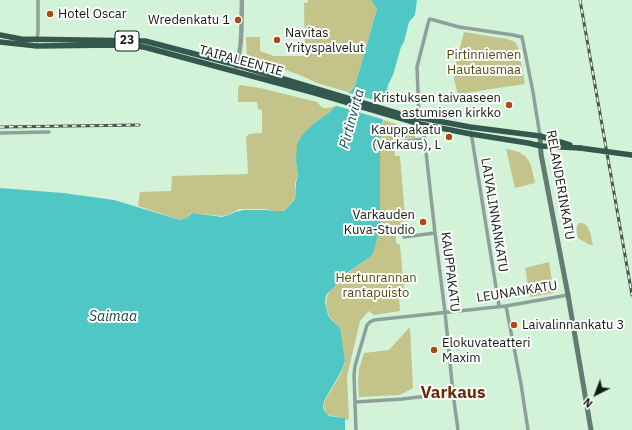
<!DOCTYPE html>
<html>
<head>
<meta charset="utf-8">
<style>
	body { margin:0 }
	#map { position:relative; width:632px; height:430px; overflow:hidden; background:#d3f3d9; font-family:"IBM Plex Sans",sans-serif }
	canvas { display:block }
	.north { position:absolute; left:576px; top:374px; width:40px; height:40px; -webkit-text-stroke:3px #fff; paint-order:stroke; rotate:222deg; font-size:11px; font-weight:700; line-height:16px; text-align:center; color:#111c13 }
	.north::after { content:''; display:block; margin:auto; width:14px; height:18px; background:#111c13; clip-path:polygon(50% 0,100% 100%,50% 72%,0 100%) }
</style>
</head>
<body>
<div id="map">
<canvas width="632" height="430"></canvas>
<div class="north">N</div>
</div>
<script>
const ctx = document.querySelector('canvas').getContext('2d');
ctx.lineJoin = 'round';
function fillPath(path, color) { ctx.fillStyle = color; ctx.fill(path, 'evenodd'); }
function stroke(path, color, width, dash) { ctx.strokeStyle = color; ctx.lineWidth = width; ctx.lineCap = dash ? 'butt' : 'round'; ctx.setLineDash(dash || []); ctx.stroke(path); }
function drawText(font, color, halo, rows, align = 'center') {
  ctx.font = font + ' "IBM Plex Sans",sans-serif'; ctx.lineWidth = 4; ctx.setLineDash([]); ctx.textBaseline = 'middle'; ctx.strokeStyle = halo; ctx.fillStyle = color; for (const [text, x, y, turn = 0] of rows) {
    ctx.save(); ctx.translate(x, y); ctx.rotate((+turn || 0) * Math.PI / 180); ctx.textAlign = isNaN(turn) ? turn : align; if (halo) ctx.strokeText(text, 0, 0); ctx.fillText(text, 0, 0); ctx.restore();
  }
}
fillPath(new Path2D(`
	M 308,0 L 371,0 L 377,9 L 355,86 L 348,92 L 317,83 L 302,76 L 247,56 L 246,37 L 260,37 L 260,51 L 274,56 L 305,56 L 304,3 L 307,3 Z
	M 464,32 L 507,39 L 515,42 L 518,47 L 525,84 L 491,89 L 458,95 L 454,79 L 454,71 Z
	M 240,85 L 260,88 L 317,102 C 324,111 326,108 336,106 L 330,112 L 317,121 L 311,126 L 296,162 L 298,175 L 295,183 L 296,191 L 295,198 L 288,207 L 283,211 L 274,211 L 266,209 L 239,209 L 228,215 L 222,216 L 191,213 L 187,218 L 180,220 L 138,206 L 140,192 L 171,191 L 172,176 L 248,174 L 246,137 L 249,134 L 262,133 L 262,110 L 258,109 L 257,102 L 238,102 L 238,88 Z
	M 384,120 L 413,130 C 415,132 417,134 415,138 L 393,139 L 395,156 L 400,156 L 406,229 L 396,230 L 396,243 L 400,245 L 404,290 L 399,298 L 400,311 L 374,315 L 369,311 L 360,321 L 347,376 L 349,419 L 345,420 L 345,418 L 327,415 L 324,408 L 324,402 L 342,372 L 345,362 L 339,327 L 329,316 L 326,306 L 327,296 L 338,280 L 370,257 L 380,225 L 380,140 L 381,127 Z
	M 506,149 C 531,153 530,162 535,183 L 515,188 Z
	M 579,223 C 590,222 591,236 593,245 L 590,245 L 578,238 C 577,232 575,228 579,223 Z
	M 549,262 L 554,293 L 530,297 L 525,268 Z
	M 410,327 L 413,388 L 400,395 L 359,397 L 358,382 L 359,369 L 364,353 L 389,350 Z`), '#c3c38a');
fillPath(new Path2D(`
	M 371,0 L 417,0 L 415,15 L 409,22 L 404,42 L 401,47 L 393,75 L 388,85 L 387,91 L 388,102 L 381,127 L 380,140 L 380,225 L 374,251 L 370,257 L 338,279 L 335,286 L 326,295 L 325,302 L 327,311 L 329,317 L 340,328 L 345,361 L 342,370 L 324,401 L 323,408 L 326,413 L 329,416 L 345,418 L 345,430 L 0,430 L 0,188 L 63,193 L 114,200 L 180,220 L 187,218 L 192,213 L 222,217 L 229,215 L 235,212 L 244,210 L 268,210 L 273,211 L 284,211 L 288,207 L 295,199 L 296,191 L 296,183 L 298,175 L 296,162 L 297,144 L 303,134 L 311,126 L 317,121 L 330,112 L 355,86 L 377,9 Z`), '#4fc8c5');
fillPath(new Path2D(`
	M 346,92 L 389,104 L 385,120 L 334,105 Z`), '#d3f3d9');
stroke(new Path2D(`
	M 37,41 L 38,31 L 38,0
	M 471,132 L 499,306
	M 0,133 L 49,132
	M 390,143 L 424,139
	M 404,237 L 435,233
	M 506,306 L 521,384 L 528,430
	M 356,402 L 402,399 L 453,393
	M 356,430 L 354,375 L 355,366 L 367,325 L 370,322 L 374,320 L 506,306 L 568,295
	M 458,430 L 453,393 L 445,312 L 435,233 L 424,134 L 420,124 L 419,118 L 417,67 L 429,20 L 430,19 L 459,27 L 513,35 L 522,37 L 533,92 L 540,136`), '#8ea09a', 3.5);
stroke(new Path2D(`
	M 236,67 C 243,45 241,23 242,0`), '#8ea09a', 4.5);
stroke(new Path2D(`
	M 540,136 L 541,154 L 568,295 L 591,430`), '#637c73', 5);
stroke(new Path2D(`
	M 0,35 L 21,39 L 145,41 L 237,65 L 400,114 L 470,127 L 540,136 L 570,145
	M 0,42 L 37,46 L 115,45 L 144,47 L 315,93 L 420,124 L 471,134 L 528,143 L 541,146 L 580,148`), '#35584e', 5.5);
const rail = new Path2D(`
	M 580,0 L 632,295
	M 0,127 L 139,125`);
stroke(rail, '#495a4c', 3);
stroke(rail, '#fff', 1.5, [4.5]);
stroke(new Path2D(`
	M 580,148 L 632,155`), '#35584e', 5.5);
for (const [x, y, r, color] of [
	[50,14,4,"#ad4a0f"],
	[238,20,4,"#ad4a0f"],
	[277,40,4,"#ad4a0f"],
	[509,105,4,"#ad4a0f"],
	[449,137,4,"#ad4a0f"],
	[423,222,4,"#ad4a0f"],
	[514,325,4,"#ad4a0f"],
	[434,350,4,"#ad4a0f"]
]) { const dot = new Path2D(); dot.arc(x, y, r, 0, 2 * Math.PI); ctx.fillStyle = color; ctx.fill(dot); stroke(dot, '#fff', 1.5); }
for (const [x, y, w] of [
	[127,41,24]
]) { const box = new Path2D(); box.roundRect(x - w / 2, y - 10, w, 20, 3); ctx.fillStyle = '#fff'; ctx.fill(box); stroke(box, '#111c13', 1); }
drawText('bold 12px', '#111c13', null, [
	["23",127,41]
]);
drawText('13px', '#111c13', '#fff', [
	["Hotel Oscar",58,14],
	["Wredenkatu 1",230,20,"right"],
	["Navitas",285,33],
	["Yrityspalvelut",285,48],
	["Kristuksen taivaaseen",501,98,"right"],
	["astumisen kirkko",501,113,"right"],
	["Kauppakatu",441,130,"right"],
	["(Varkaus), L",441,145,"right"],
	["Varkauden",415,215,"right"],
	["Kuva-Studio",415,230,"right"],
	["Laivalinnankatu 3",522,325],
	["Elokuvateatteri",442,343],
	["Maxim",442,358]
], 'left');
drawText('13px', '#504f0e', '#fff', [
	["Pirtinniemen",484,55],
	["Hautausmaa",484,70],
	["Hertunrannan",376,278],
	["rantapuisto",376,293]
]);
drawText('13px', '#111c13', '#fff', [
	["TAIPALEENTIE",241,61,15],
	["RELANDERINKATU",560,185,80],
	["LAIVALINNANKATU",494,215,81],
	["KAUPPAKATU",450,272,83],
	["LEUNANKATU",517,292,-9]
]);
drawText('italic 14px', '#134948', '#fff', [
	["Pirtinvirta",352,119,-75],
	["Saimaa",113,317]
]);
drawText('bold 17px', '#6a2c07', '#fff', [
	["Varkaus",453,393]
]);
</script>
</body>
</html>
